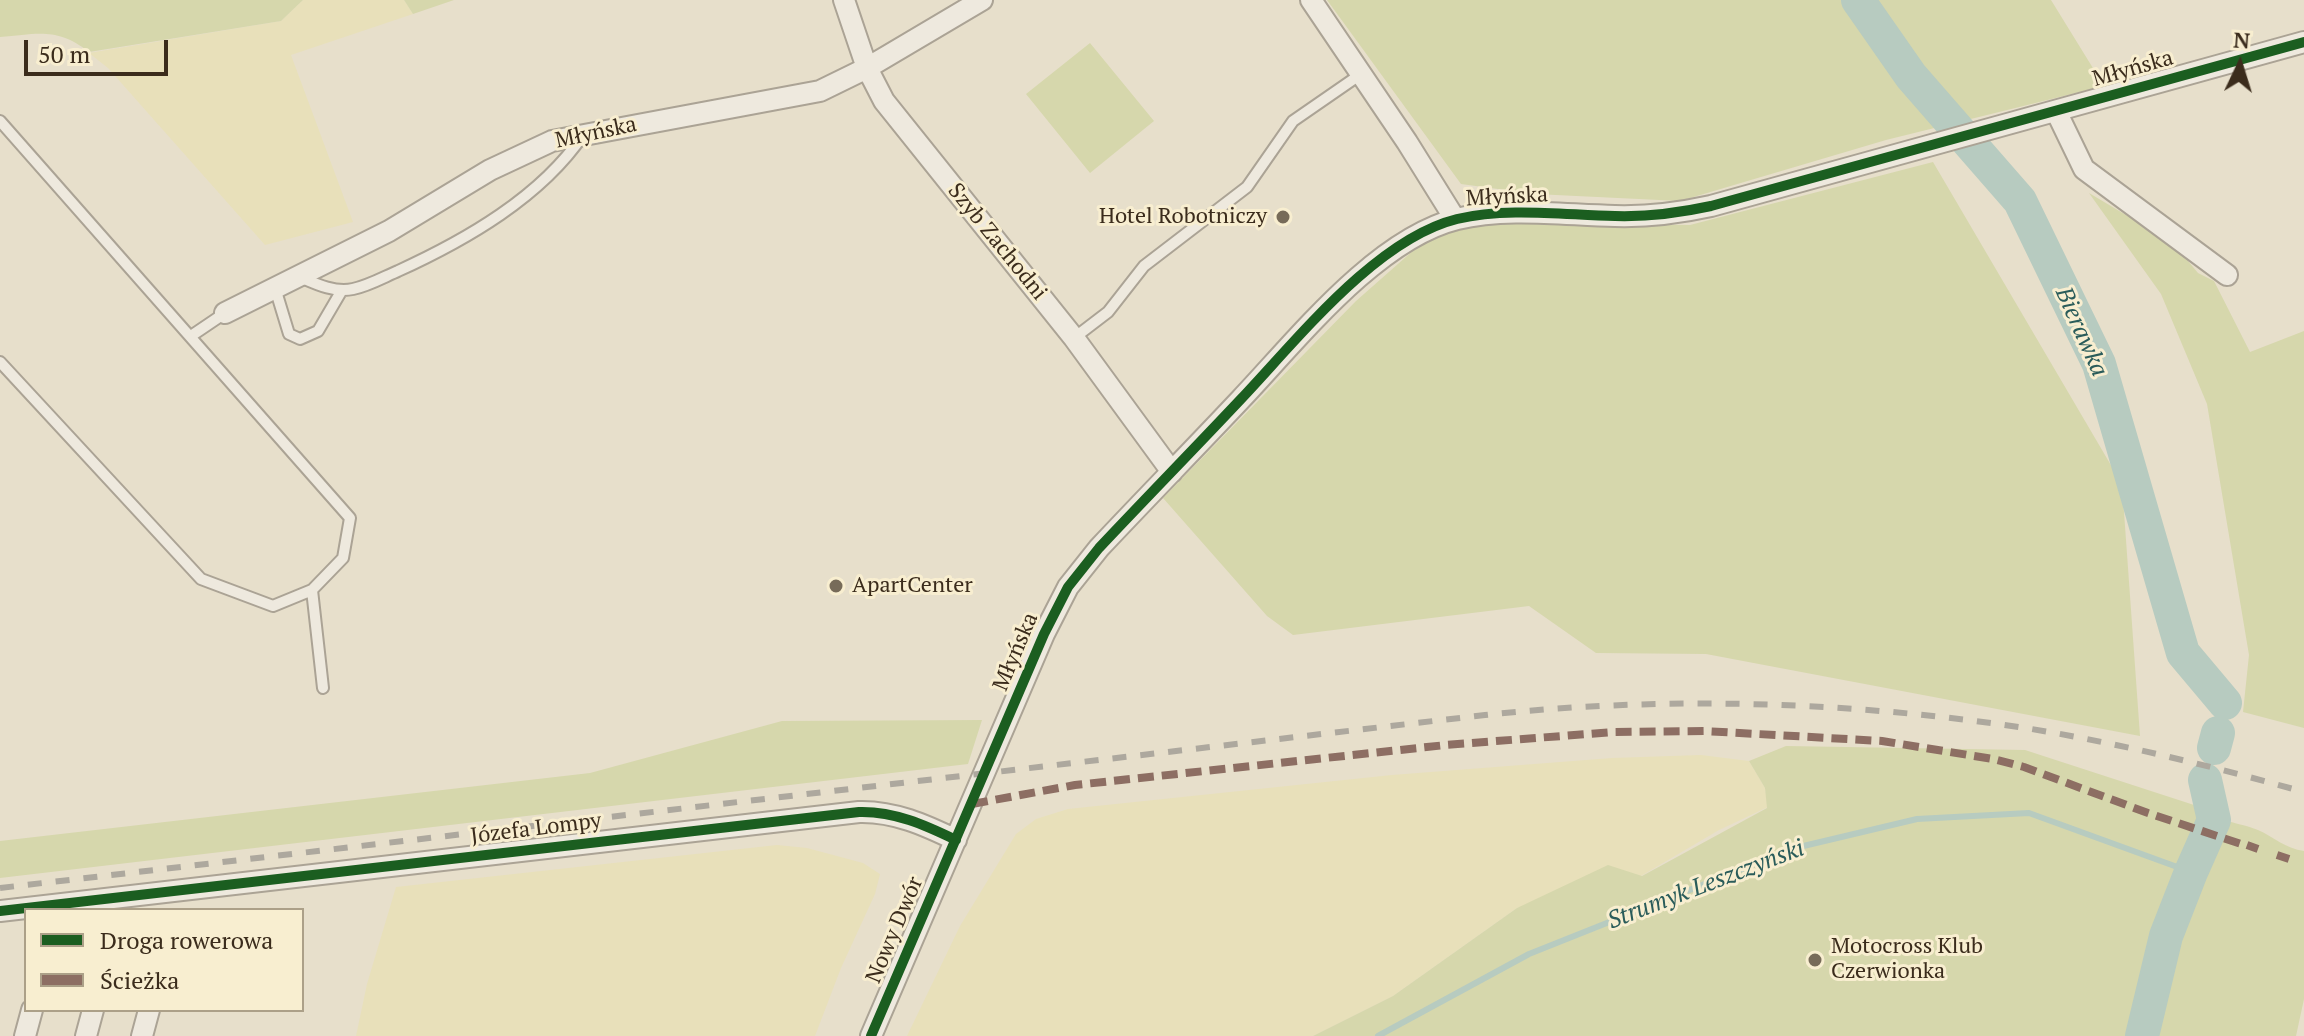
<!DOCTYPE html>
<html>
<head>
<meta charset="utf-8">
<style>
	body { margin:0 }
	#map { position:relative; width:2304px; height:1036px; overflow:hidden; background:#e7dfcb; font-family:"PT Serif",serif }
	canvas { display:block }
	.legend { position:absolute; left:24px; top:908px; width:280px; height:104px; box-sizing:border-box; background:#f8eed0; border:2px solid #aca088; margin:0; padding:10px 14px; list-style:none; font-size:24px; color:#3b2c1c }
	.legend li { display:flex; align-items:center; gap:16px; height:40px }
	.legend b { width:40px; border:2px solid #aca088 }
	.north { position:absolute; left:2200px; top:24px; width:80px; height:80px; -webkit-text-stroke:6px #f8eed0; paint-order:stroke; rotate:4deg; font-size:22px; font-weight:700; line-height:32px; text-align:center; color:#3b2c1c }
	.north::after { content:''; display:block; margin:auto; width:28px; height:36px; background:#3b2c1c; clip-path:polygon(50% 0,100% 100%,50% 72%,0 100%) }
	.scale { position:absolute; left:24px; top:40px; width:144px; height:36px; box-sizing:border-box; border:4px solid #3b2c1c; border-top:0; padding-left:10px; font-size:24px; line-height:28px; white-space:nowrap; color:#3b2c1c; -webkit-text-stroke:6px #f8eed0; paint-order:stroke }
</style>
</head>
<body>
<div id="map">
<canvas width="2304" height="1036"></canvas>
<ul class="legend">
<li><b style="height:10px;background:#1b5e20"></b>Droga rowerowa</li>
<li><b style="height:10px;background:#8d6e63"></b>Ścieżka</li>
</ul>
<div class="north">N</div>
<div class="scale">50 m</div>
</div>
<script>
const ctx = document.querySelector('canvas').getContext('2d');
ctx.lineJoin = 'round';
function fillPath(path, color) { ctx.fillStyle = color; ctx.fill(path, 'evenodd'); }
function stroke(path, color, width, dash) { ctx.strokeStyle = color; ctx.lineWidth = width; ctx.lineCap = dash ? 'butt' : 'round'; ctx.setLineDash(dash || []); ctx.stroke(path); }
function drawText(font, color, halo, rows, align = 'center') {
  ctx.font = font + ' "PT Serif",serif'; ctx.lineWidth = 6; ctx.setLineDash([]); ctx.textBaseline = 'middle'; ctx.strokeStyle = halo; ctx.fillStyle = color; for (const [text, x, y, turn = 0] of rows) {
    ctx.save(); ctx.translate(x, y); ctx.rotate((+turn || 0) * Math.PI / 180); ctx.textAlign = isNaN(turn) ? turn : align; if (halo) ctx.strokeText(text, 0, 0); ctx.fillText(text, 0, 0); ctx.restore();
  }
}
fillPath(new Path2D(`
	M 303,0 L 404,0 L 413,14 L 291,55 L 353,222 L 265,245 L 108,68 L 89,53 L 281,21 Z
	M 1701,755 L 1749,761 L 1765,788 L 1768,807 L 1719,830 L 1641,876 L 1517,908 L 1393,996 L 1313,1036 L 907,1036 L 960,926 L 1016,834 L 1036,819 L 1068,809 L 1392,775 L 1612,758 Z
	M 777,845 L 807,848 L 863,863 L 880,874 L 875,894 L 841,968 L 815,1036 L 356,1036 L 367,984 L 396,887 Z`), '#e8e0ba');
fillPath(new Path2D(`
	M 0,0 L 303,0 L 281,21 L 89,52 C 57,27 38,34 0,37 Z
	M 404,0 L 454,0 L 413,14 Z
	M 1327,0 L 2051,0 L 2104,86 L 1886,140 L 1680,201 L 1535,194 L 1461,184 Z
	M 1090,43 L 1154,121 L 1090,173 L 1026,94 Z
	M 1933,162 L 2122,484 L 2140,736 L 1706,654 L 1596,653 L 1529,606 L 1293,635 L 1267,616 L 1163,498 L 1356,301 L 1424,241 L 1458,228 L 1538,219 L 1614,224 L 1690,225 Z
	M 2089,193 L 2173,243 L 2198,273 L 2214,281 L 2250,352 L 2304,331 L 2304,728 L 2243,712 L 2249,655 L 2207,404 L 2161,294 Z
	M 982,720 L 968,764 L 0,878 L 0,841 L 590,773 L 782,721 Z
	M 1786,746 L 2025,750 L 2194,805 C 2213,822 2236,821 2258,830 C 2274,837 2286,849 2304,851 L 2304,999 L 2296,1036 L 1313,1036 L 1393,996 L 1517,908 L 1608,865 L 1642,876 L 1767,808 L 1765,788 L 1749,761 Z`), '#d6d7ac');
stroke(new Path2D(`
	M 1378,1036 L 1529,954 L 1795,848 L 1917,819 L 2029,813 L 2191,872`), '#b7cbc0', 6);
stroke(new Path2D(`
	M 1858,0 L 1911,76 L 2020,201 L 2099,364 L 2183,653 L 2225,703
	M 2214,748 L 2218,733
	M 2142,1036 L 2166,936 L 2191,872 L 2214,820 L 2205,780`), '#b7cbc0', 34);
const lane = new Path2D(`
	M 0,121 L 350,518 L 343,558 L 312,590 L 323,688
	M 300,277 C 316,284 335,293 353,289 C 368,286 384,277 398,271 C 466,240 541,197 583,135
	M 275,288 L 289,334 L 300,339 L 318,331 L 342,290
	M 191,336 L 225,313
	M 1074,338 L 1108,312 L 1144,266 L 1247,187 L 1293,121 L 1361,74
	M 0,362 L 201,579 L 273,606 L 312,590`);
const street = new Path2D(`
	M 844,0 L 867,68 L 884,101 L 1074,338 L 1172,472
	M 1311,0 L 1407,142 L 1455,219
	M 2056,111 L 2084,169 L 2227,275
	M 225,313 L 389,231 L 490,170 L 552,141 L 820,91 L 867,68 L 982,0
	M 0,911 L 859,812 C 894,811 925,825 956,840
	M 25,1036 L 32,1010
	M 86,1036 L 93,1010
	M 142,1036 L 149,1010
	M 871,1036 L 1044,634 L 1068,587 L 1099,548 C 1146,498 1194,449 1241,399 C 1297,340 1376,239 1457,219 C 1508,207 1564,215 1615,216 C 1648,217 1679,213 1711,206 L 2304,42`);
stroke(lane, '#aba395', 14);
stroke(street, '#aba395', 24);
stroke(lane, '#eee9de', 10);
stroke(street, '#eee9de', 20);
stroke(new Path2D(`
	M 0,888 L 1485,715 C 1661,696 1844,701 2019,727 C 2115,742 2211,766 2304,792`), '#ada89e', 6, [14, 14]);
stroke(new Path2D(`
	M 972,804 L 1075,785 L 1446,745 L 1613,732 L 1704,731 L 1882,741 L 1993,759 L 2024,767 L 2148,813 L 2244,845
	M 2247,845 L 2258,849
	M 2277,855 L 2289,859`), '#8d6e63', 8, [16, 8]);
stroke(new Path2D(`
	M 0,911 L 859,812 C 894,811 925,825 956,840
	M 871,1036 L 1044,634 L 1068,587 L 1099,548 C 1146,498 1194,449 1241,399 C 1297,340 1376,239 1457,219 C 1508,207 1564,215 1615,216 C 1648,217 1679,213 1711,206 L 2304,42`), '#1b5e20', 10);
for (const [x, y, r, color] of [
	[1283,217,8,"#776b59"],
	[836,586,8,"#776b59"],
	[1815,960,8,"#776b59"]
]) { const dot = new Path2D(); dot.arc(x, y, r, 0, 2 * Math.PI); ctx.fillStyle = color; ctx.fill(dot); stroke(dot, '#f8eed0', 3); }
drawText('22px', '#3b2c1c', '#f8eed0', [
	["Młyńska",2133,69,-16],
	["Młyńska",596,133,-12],
	["Młyńska",1507,197,-3],
	["Szyb Zachodni",997,242,51],
	["Młyńska",1016,652,-67],
	["Józefa Lompy",536,829,-7],
	["Nowy Dwór",895,930,-67]
]);
drawText('22px', '#3b2c1c', '#f8eed0', [
	["Hotel Robotniczy",1267,217,"right"],
	["ApartCenter",852,586],
	["Motocross Klub",1831,947],
	["Czerwionka",1831,972]
], 'left');
drawText('italic 24px', '#2a5c5a', '#f8eed0', [
	["Bierawka",2081,332,66],
	["Strumyk Leszczyński",1706,885,-21]
]);
</script>
</body>
</html>
